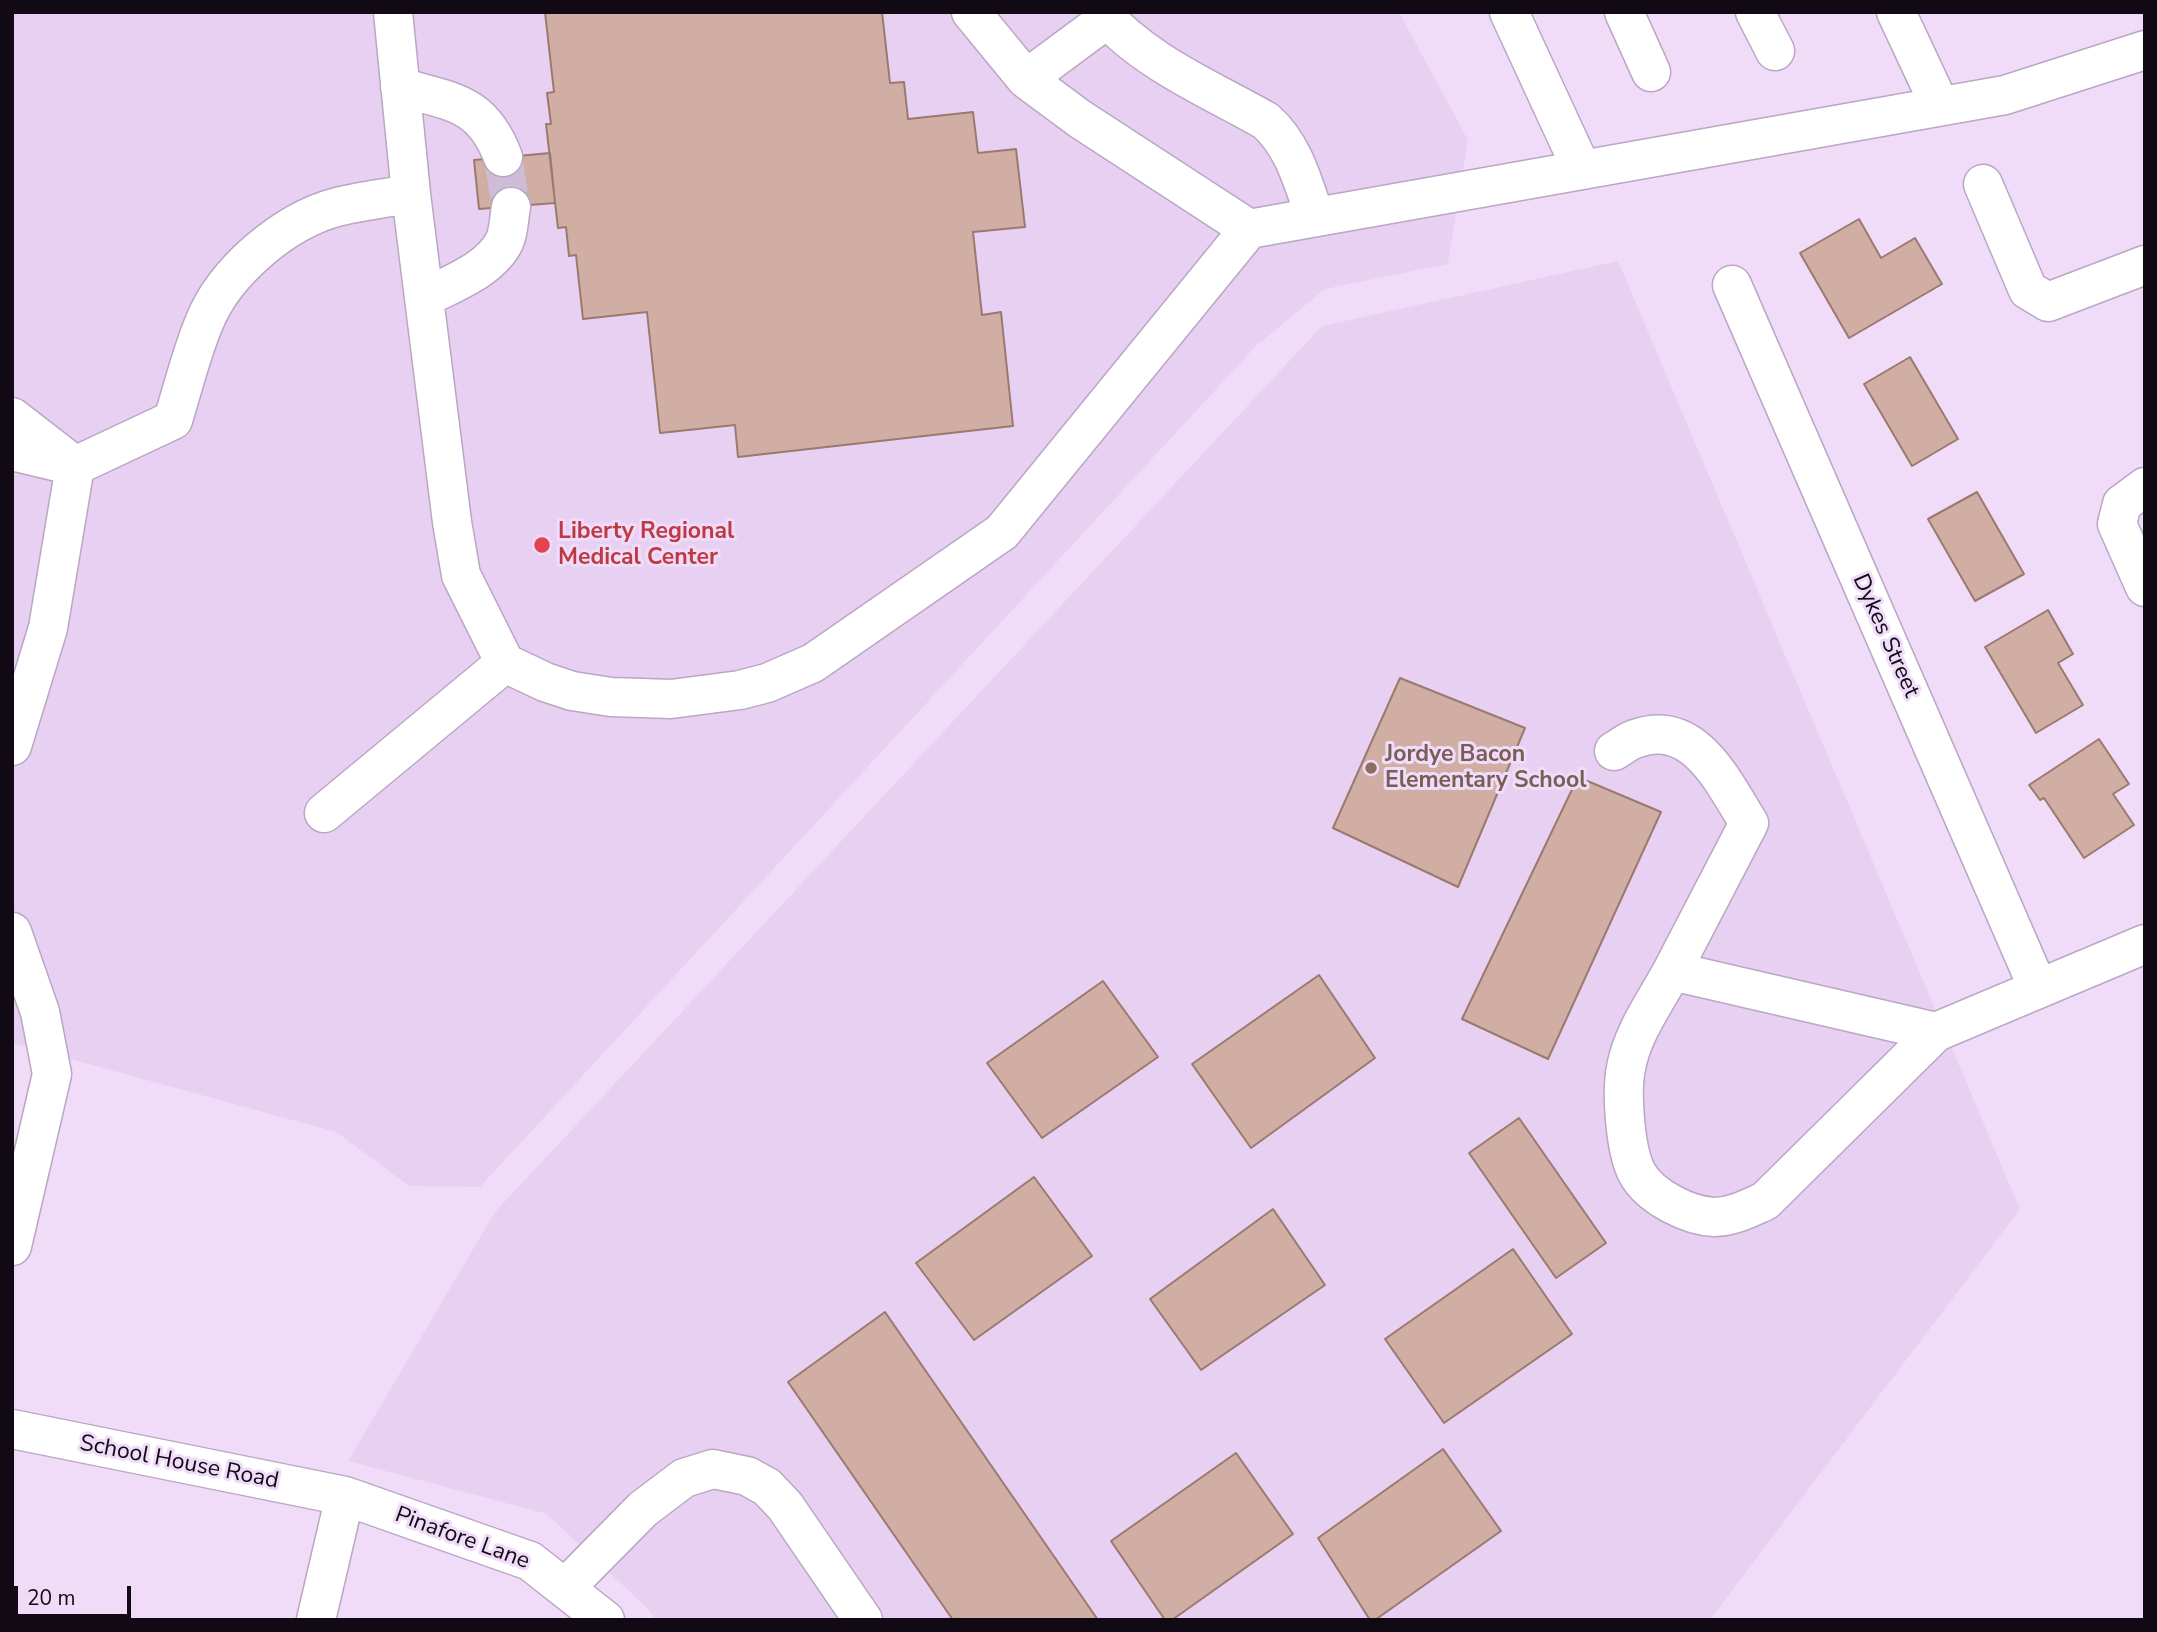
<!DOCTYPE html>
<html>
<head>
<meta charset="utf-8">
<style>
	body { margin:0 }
	#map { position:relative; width:2157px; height:1632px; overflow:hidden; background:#f0dcf9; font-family:"Nunito Sans",sans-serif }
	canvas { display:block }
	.frame { position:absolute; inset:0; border:14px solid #110a14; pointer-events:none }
	.scale { position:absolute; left:14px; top:1586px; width:117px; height:32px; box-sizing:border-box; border:4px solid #110a14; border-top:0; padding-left:9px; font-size:21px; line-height:24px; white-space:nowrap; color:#110a14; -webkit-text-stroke:5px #f0dcf9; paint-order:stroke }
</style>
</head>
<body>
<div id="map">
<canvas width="2157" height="1632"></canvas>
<div class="frame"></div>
<div class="scale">20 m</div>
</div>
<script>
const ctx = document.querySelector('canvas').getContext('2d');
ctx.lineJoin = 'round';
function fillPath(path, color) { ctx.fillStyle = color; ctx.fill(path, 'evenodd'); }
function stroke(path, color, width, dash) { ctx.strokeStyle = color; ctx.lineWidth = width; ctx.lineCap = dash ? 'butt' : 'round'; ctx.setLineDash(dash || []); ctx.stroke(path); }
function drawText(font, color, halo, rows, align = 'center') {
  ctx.font = font + ' "Nunito Sans",sans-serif'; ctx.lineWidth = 6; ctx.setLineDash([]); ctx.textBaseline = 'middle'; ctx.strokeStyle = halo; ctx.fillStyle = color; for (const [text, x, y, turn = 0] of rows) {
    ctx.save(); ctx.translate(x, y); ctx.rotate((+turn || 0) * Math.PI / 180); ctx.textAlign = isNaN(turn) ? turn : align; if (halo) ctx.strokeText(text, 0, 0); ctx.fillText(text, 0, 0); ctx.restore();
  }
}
fillPath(new Path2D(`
	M 12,12 L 1399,12 L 1468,140 L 1448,264 L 1325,289 L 1256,346 L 480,1187 L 409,1186 L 336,1132 L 12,1043 Z
	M 1618,261 L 2020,1209 L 1710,1620 L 656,1620 L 650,1611 L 547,1514 L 348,1461 L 495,1212 L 1322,326 Z`), '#e8d0f3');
const building = new Path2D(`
	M 545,12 L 882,12 L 890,83 L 904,82 L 908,119 L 973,112 L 978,153 L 1016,149 L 1025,227 L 973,232 L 982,315 L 1001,312 L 1013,426 L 738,457 L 735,425 L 660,433 L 647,312 L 583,319 L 576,255 L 569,256 L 566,227 L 558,228 L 546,124 L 551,124 L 547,93 L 554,92 Z
	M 550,153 L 555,203 L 479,209 L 474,160 Z
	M 1859,219 L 1881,258 L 1915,238 L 1942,284 L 1849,338 L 1800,253 Z
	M 1910,357 L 1958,439 L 1912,466 L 1864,384 Z
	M 1977,492 L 2024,574 L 1975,601 L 1928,519 Z
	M 2048,610 L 2073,654 L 2058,663 L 2083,705 L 2036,733 L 1985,647 Z
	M 1400,678 L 1525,728 L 1458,887 L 1333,828 Z
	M 2099,739 L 2129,784 L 2113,794 L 2134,825 L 2084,858 L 2044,798 L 2040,800 L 2029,785 Z
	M 1578,777 L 1661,812 L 1548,1059 L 1462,1019 Z
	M 1319,975 L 1375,1058 L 1251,1148 L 1192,1064 Z
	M 1103,981 L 1158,1057 L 1042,1138 L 987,1063 Z
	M 1519,1118 L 1606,1243 L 1556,1278 L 1469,1153 Z
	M 1034,1177 L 1092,1256 L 974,1340 L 916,1263 Z
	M 1273,1209 L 1325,1285 L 1201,1370 L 1150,1299 Z
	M 1513,1249 L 1572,1334 L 1444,1423 L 1385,1339 Z
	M 885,1312 L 1098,1620 L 953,1620 L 788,1382 Z
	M 1443,1449 L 1501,1531 L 1375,1620 L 1370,1620 L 1318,1538 Z
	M 1236,1453 L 1293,1534 L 1172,1620 L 1165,1620 L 1111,1541 Z`);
fillPath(building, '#d1aea3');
stroke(building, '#9a796f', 2);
stroke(new Path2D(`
	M 503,157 L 511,207`), '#cfbcd7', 38, [38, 19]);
const minor = new Path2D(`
	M 393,12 L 411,194 L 452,522 L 461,575 L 505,663 L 545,682 L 572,691 L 611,697 L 671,699 L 740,690 L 767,683 L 813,663 L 1002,532 L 1249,229 L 2005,95 L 2145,50
	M 971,12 L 1026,79 L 1080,119 L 1249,229
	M 1101,12 C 1144,62 1210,89 1266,121 C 1294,146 1303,183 1315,217
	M 1509,12 L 1582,170
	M 1624,12 L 1651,72
	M 1755,12 L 1775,51
	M 1896,12 L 1940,106
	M 1026,79 L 1107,19
	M 400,87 C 452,102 482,102 503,157
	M 1983,184 L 2028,290 L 2048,302 L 2145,265
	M 1732,285 L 2038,988
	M 424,298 C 452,283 491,270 505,240 C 509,230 509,217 511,207
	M 12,417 L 65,458
	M 12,451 L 75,466 L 173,420 C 183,388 191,354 204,323 C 224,272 284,221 337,207 C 361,201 386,198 411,194
	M 2145,487 L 2122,504 L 2117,524 L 2145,587
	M 12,746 L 48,628 L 75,466
	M 1614,751 C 1621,747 1629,740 1638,738 C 1696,719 1724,784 1749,823 L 1672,971
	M 324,813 L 505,663
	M 12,932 L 40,1012 L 52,1074 L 12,1246
	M 1936,1032 L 1672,971 C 1656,1001 1632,1033 1626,1068 C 1621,1093 1625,1150 1637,1173 C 1650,1197 1689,1216 1714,1217 C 1733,1217 1749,1208 1765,1201 L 1936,1032 L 2145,944
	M 12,1429 L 345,1496 L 530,1561 L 605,1620
	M 565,1588 L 643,1509 L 684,1478 L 713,1469 L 747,1476 L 767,1487 L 785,1506 L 863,1620
	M 316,1620 L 345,1496`);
stroke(minor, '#baa7c3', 41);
stroke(minor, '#fff', 38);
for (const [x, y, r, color] of [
	[542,545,9,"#e0444e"],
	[1371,768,7,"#8d6e63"]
]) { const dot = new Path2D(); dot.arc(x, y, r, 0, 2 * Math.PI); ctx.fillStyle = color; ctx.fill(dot); stroke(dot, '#f0dcf9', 2.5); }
drawText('bold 23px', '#be3a42', '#f0dcf9', [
	["Liberty Regional",558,532],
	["Medical Center",558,558]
], 'left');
drawText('23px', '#110a14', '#f0dcf9', [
	["Dykes Street",1885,636,66],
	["School House Road",179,1463,11],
	["Pinafore Lane",462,1539,20]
]);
drawText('bold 23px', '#785e54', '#f0dcf9', [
	["Jordye Bacon",1385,755],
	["Elementary School",1385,781]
], 'left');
</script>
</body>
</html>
